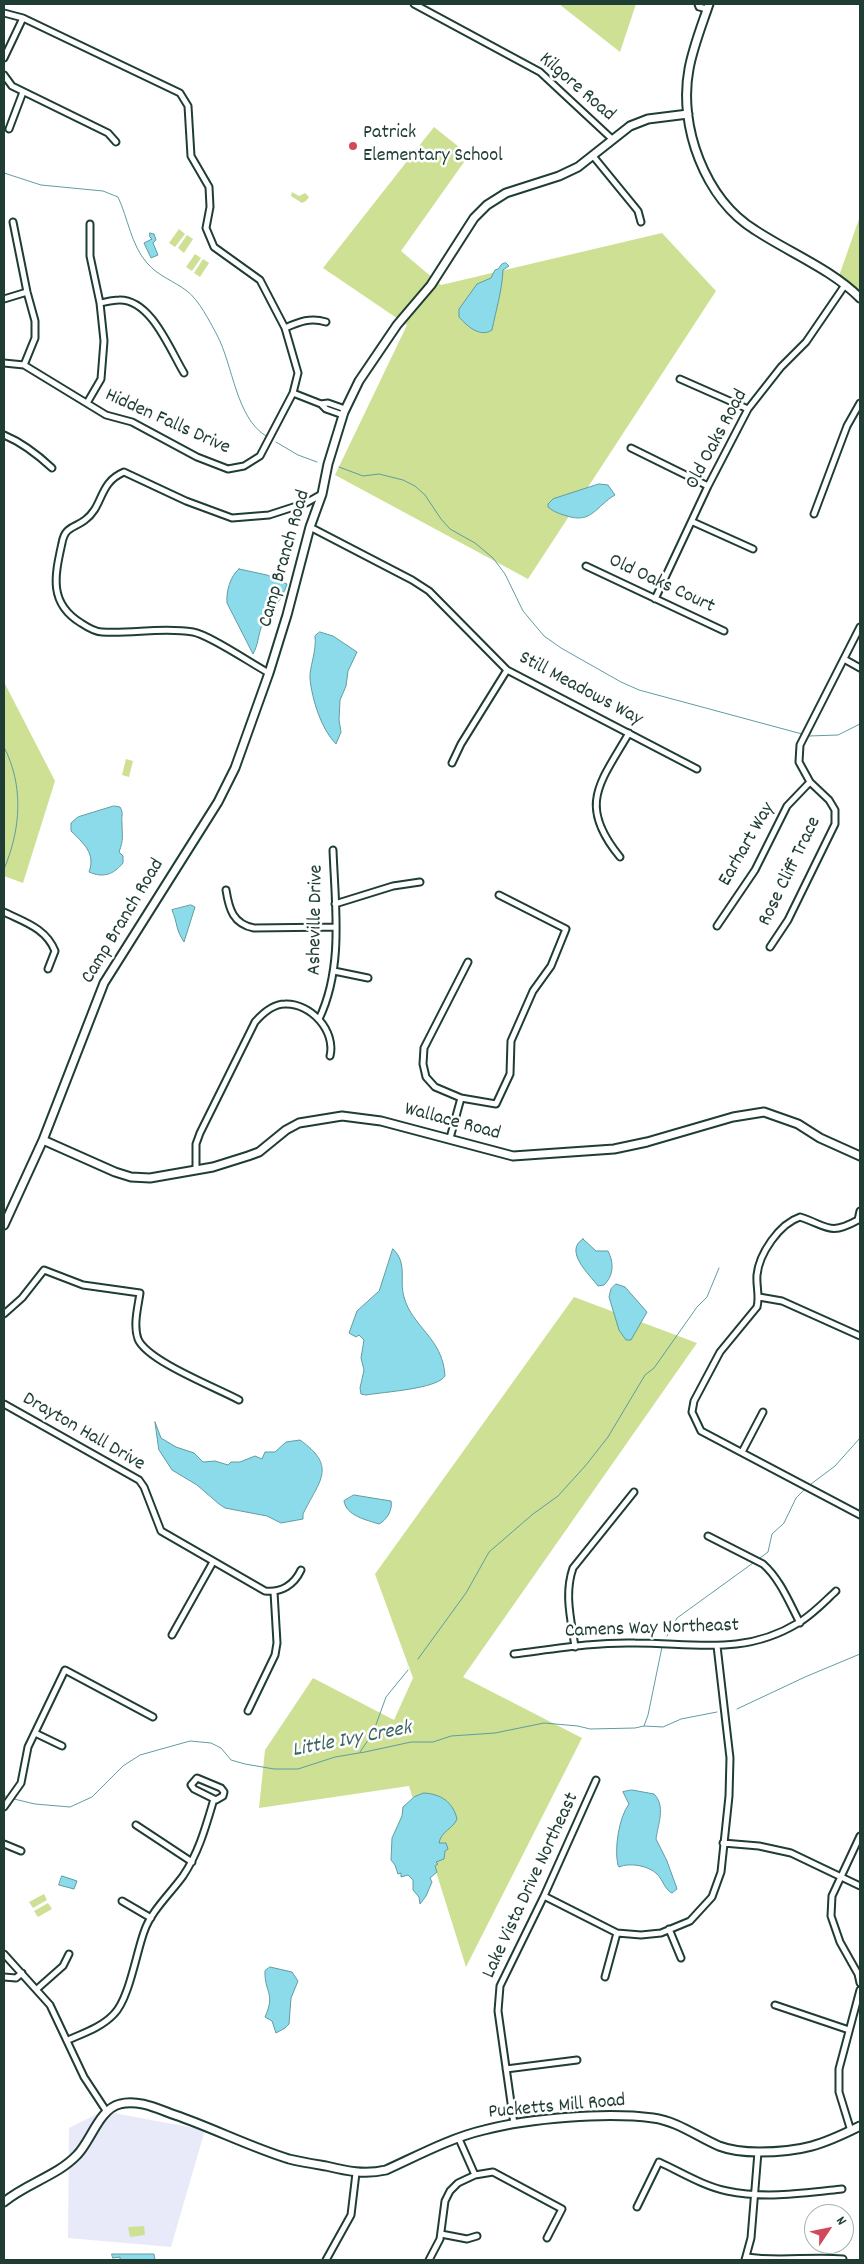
<!DOCTYPE html>
<html>
<head>
<meta charset="utf-8">
<style>
	body { margin:0 }
	#map { position:relative; width:864px; height:2264px; overflow:hidden; background:#fff; font-family:Dekko,sans-serif }
	canvas { display:block }
	.frame { position:absolute; inset:0; border:5px solid #1f3d34; pointer-events:none }
	.north { position:absolute; left:804px; top:2204px; width:50px; height:50px; box-sizing:border-box; background:#fff; border:1px solid #a5b1ae; border-radius:50%; rotate:56deg; font-size:14px; font-weight:700; line-height:20px; text-align:center; color:#1f3d34 }
	.north::after { content:''; display:block; margin:auto; width:18px; height:22px; background:#d1495b; clip-path:polygon(50% 0,100% 100%,50% 72%,0 100%) }
</style>
</head>
<body>
<div id="map">
<canvas width="864" height="2264"></canvas>
<div class="frame"></div>
<div class="north">N</div>
</div>
<script>
const ctx = document.querySelector('canvas').getContext('2d');
ctx.lineJoin = 'round';
function fillPath(path, color) { ctx.fillStyle = color; ctx.fill(path, 'evenodd'); }
function stroke(path, color, width, dash) { ctx.strokeStyle = color; ctx.lineWidth = width; ctx.lineCap = dash ? 'butt' : 'round'; ctx.setLineDash(dash || []); ctx.stroke(path); }
function drawText(font, color, halo, rows, align = 'center') {
  ctx.font = font + ' Dekko,sans-serif'; ctx.lineWidth = 5; ctx.setLineDash([]); ctx.textBaseline = 'middle'; ctx.strokeStyle = halo; ctx.fillStyle = color; for (const [text, x, y, turn = 0] of rows) {
    ctx.save(); ctx.translate(x, y); ctx.rotate((+turn || 0) * Math.PI / 180); ctx.textAlign = isNaN(turn) ? turn : align; if (halo) ctx.strokeText(text, 0, 0); ctx.fillText(text, 0, 0); ctx.restore();
  }
}
fillPath(new Path2D(`
	M 103,2111 L 205,2130 L 171,2247 L 68,2238 L 69,2128 Z`), '#e9eaf9');
fillPath(new Path2D(`
	M 559,4 L 636,4 L 620,52 Z
	M 434,127 L 469,155 L 401,251 L 441,285 L 662,233 L 716,291 L 528,579 L 335,475 L 407,325 L 323,268 Z
	M 292,192 L 299,196 L 305,193 L 309,197 L 306,201 L 302,203 L 291,196 Z
	M 860,216 L 860,291 L 839,276 Z
	M 179,229 L 185,234 L 175,247 L 169,243 Z
	M 187,235 L 193,239 L 184,253 L 178,248 Z
	M 195,254 L 201,258 L 192,271 L 186,267 Z
	M 203,259 L 209,263 L 200,277 L 194,273 Z
	M 4,682 L 55,781 L 23,883 L 4,876 Z
	M 126,759 L 133,761 L 129,777 L 122,775 Z
	M 574,1297 L 697,1343 L 463,1677 L 582,1738 L 466,1967 L 409,1786 L 259,1808 L 265,1750 L 313,1678 L 394,1720 L 413,1678 L 375,1574 Z
	M 44,1894 L 47,1900 L 33,1908 L 29,1902 Z
	M 48,1903 L 52,1909 L 38,1917 L 34,1911 Z
	M 144,2226 L 145,2235 L 130,2237 L 128,2227 Z`), '#cde094');
const water = new Path2D(`
	M 150,233 L 154,234 L 156,240 L 153,243 L 158,255 L 151,258 L 144,243 L 152,239 L 150,237 Z
	M 506,263 L 509,266 L 503,270 C 502,291 496,310 492,330 C 480,338 467,326 459,317 L 459,309 L 477,284 L 491,278 L 495,270 L 498,269 L 502,264 Z
	M 599,484 L 608,485 L 615,495 C 596,506 592,524 567,516 C 560,514 554,512 548,507 L 548,504 L 553,499 Z
	M 239,569 L 267,575 L 287,584 C 282,602 266,615 261,628 C 258,637 258,645 253,654 L 227,603 C 226,592 230,576 239,569 Z
	M 320,632 L 333,636 L 357,652 L 348,671 L 346,686 L 340,700 L 339,720 L 341,732 L 336,744 C 321,729 312,699 310,679 C 309,668 317,651 315,636 Z
	M 114,806 L 120,807 C 124,814 121,816 122,823 C 122,836 124,839 119,852 L 123,856 L 123,863 C 113,875 103,878 89,872 C 96,853 83,843 71,831 L 71,823 L 78,817 Z
	M 191,905 L 195,907 L 184,942 C 175,928 178,924 172,910 Z
	M 583,1239 L 596,1251 L 608,1251 C 614,1263 614,1275 604,1285 L 598,1286 C 590,1275 563,1251 583,1239 Z
	M 393,1249 C 408,1263 399,1280 404,1297 C 412,1327 443,1338 445,1376 C 437,1389 383,1392 366,1395 L 361,1394 L 360,1388 L 364,1370 L 361,1358 L 364,1340 L 359,1335 L 356,1337 L 349,1333 L 357,1311 L 379,1291 Z
	M 616,1284 L 625,1287 L 647,1312 L 631,1340 L 626,1340 L 619,1330 L 609,1297 L 611,1289 Z
	M 155,1422 L 161,1438 L 176,1447 L 194,1453 L 203,1462 L 215,1461 L 228,1465 L 231,1462 L 240,1462 L 255,1456 L 262,1459 L 265,1452 L 275,1452 L 286,1442 L 300,1440 C 338,1467 319,1481 303,1514 L 303,1519 L 281,1523 L 267,1516 L 225,1508 L 219,1504 L 197,1485 L 172,1470 L 159,1450 Z
	M 354,1495 L 391,1501 C 393,1509 387,1520 379,1524 C 367,1520 346,1516 344,1501 Z
	M 632,1790 L 654,1794 C 666,1806 658,1824 656,1839 L 667,1861 L 676,1886 L 677,1889 L 672,1893 C 665,1890 663,1880 657,1874 C 649,1866 630,1862 619,1867 L 618,1865 C 614,1849 619,1817 629,1804 L 623,1792 Z
	M 424,1793 C 441,1794 453,1802 457,1819 C 453,1829 441,1831 439,1843 L 446,1843 L 448,1849 L 445,1851 L 444,1859 L 436,1862 L 438,1864 L 435,1866 L 437,1872 L 430,1878 L 432,1882 L 426,1896 L 420,1904 L 419,1897 L 413,1890 L 413,1880 L 408,1875 L 401,1877 L 401,1873 L 398,1874 L 395,1865 L 391,1860 L 392,1838 L 402,1816 L 403,1807 L 414,1797 Z
	M 62,1876 L 77,1881 L 74,1889 L 59,1885 Z
	M 270,1967 L 292,1972 L 298,1981 L 291,1998 L 289,2024 L 285,2028 L 276,2033 L 272,2021 L 265,2017 C 276,1993 264,1992 265,1971 Z
	M 112,2254 L 154,2254 L 155,2260 L 120,2260 L 120,2257 L 113,2258 Z`);
fillPath(water, '#8cdbeb');
stroke(water, '#609ca2', 1);
stroke(new Path2D(`
	M 4,173 L 41,185 L 103,191 L 118,197 C 128,218 131,245 147,263 C 158,276 174,281 187,291 C 199,300 210,322 217,335 C 233,365 236,418 266,436
	M 276,442 L 298,455 L 317,462
	M 339,467 L 363,476 L 379,474 L 403,480 L 415,486 L 425,495 L 441,519 L 450,529 L 475,543 L 493,558 L 505,574 L 523,611 L 544,636 L 561,648 L 621,682 L 639,690 L 802,734
	M 809,736 L 838,735 L 860,724
	M 4,747 C 24,786 21,829 4,869
	M 811,1484 L 835,1466 L 860,1438
	M 760,1558 L 768,1552 L 772,1534 L 784,1523 L 796,1498 L 805,1489
	M 667,1636 L 677,1618 L 753,1563
	M 418,1659 L 466,1593 L 489,1552 L 533,1514 L 558,1496 L 586,1465 L 608,1437 L 645,1375 L 654,1368 L 697,1307 L 707,1297 L 719,1268
	M 737,1709 L 805,1677 L 860,1654
	M 644,1726 L 648,1715 L 662,1647
	M 360,1752 L 373,1733 L 386,1697 L 408,1670
	M 4,1795 L 7,1797
	M 14,1799 L 35,1804 L 70,1807 L 92,1797 L 123,1766 L 140,1755 L 190,1741 L 211,1743 L 221,1748 L 231,1760 L 245,1764 L 274,1769 L 298,1769 L 335,1757 L 365,1752 L 411,1742 L 433,1742 L 451,1736 L 495,1733 L 544,1723 L 578,1726 L 590,1729 L 635,1728 L 644,1726 L 663,1727 L 681,1719 L 717,1712`), '#609ca2', 1);
const street = new Path2D(`
	M 414,4 L 540,72 L 612,139
	M 698,4 L 699,7 L 707,9
	M 4,13 L 23,18 L 180,93 L 188,106 L 191,156 L 209,187 L 210,207 L 206,228 L 214,247 L 260,280 L 285,328 L 298,373 L 293,393 L 260,456 L 244,466 L 228,469 L 197,457 L 132,422 L 106,415 L 24,365 L 4,363
	M 4,58 L 23,18
	M 4,75 L 12,86 L 108,133 L 116,142
	M 9,129 L 23,92
	M 593,156 L 638,211 L 641,222
	M 13,222 L 27,292 L 35,321 L 35,338 L 24,365
	M 4,299 L 27,292
	M 100,303 C 106,302 113,300 119,300 C 151,299 170,350 184,373
	M 285,328 C 299,322 310,317 326,322
	M 680,379 L 748,409
	M 293,393 L 321,404 L 328,403 L 345,409
	M 87,403 L 101,379 L 104,341 L 100,303 L 90,256 L 90,224
	M 321,404 L 326,409 L 343,415
	M 4,435 C 23,443 37,454 52,468
	M 631,448 L 708,486
	M 814,514 L 847,426 L 860,403
	M 693,522 L 753,549
	M 310,527 L 412,580 L 429,591 L 507,670 L 697,769
	M 586,566 L 724,631
	M 655,599 L 708,486 L 748,409 L 781,367 L 806,342 L 845,285
	M 844,659 L 860,668
	M 269,673 C 252,664 210,635 193,632 C 162,627 132,634 102,632 C 95,632 87,627 81,623 C 48,603 55,575 62,543 C 65,526 75,528 85,520 C 104,506 98,483 124,472 L 186,501 L 232,518 L 269,515 L 306,503 L 322,494
	M 452,763 L 461,744 L 507,670
	M 620,857 C 577,805 600,783 629,733
	M 226,890 C 229,909 233,924 254,928 L 335,927
	M 335,904 L 393,886 L 420,882
	M 4,912 C 24,922 46,928 55,951 L 48,969
	M 717,926 L 755,870 L 787,806 L 810,782
	M 770,947 L 788,920 L 835,824 L 835,810 L 829,800 L 810,782 L 799,762 L 800,745 L 860,627
	M 468,962 L 424,1048 L 423,1064 L 426,1077 L 435,1087 L 461,1098 L 496,1104 L 510,1074 L 511,1041 L 533,991 L 551,966 L 566,929 L 499,895
	M 334,971 L 368,978
	M 319,1019 C 344,967 335,905 333,850
	M 450,1138 L 461,1098
	M 196,1169 L 196,1144 L 200,1133 L 255,1022 C 262,1014 273,1004 285,1004 C 311,1003 336,1031 330,1056
	M 860,1211 L 858,1220 C 829,1236 828,1226 800,1217 C 779,1224 759,1254 757,1275 C 756,1286 760,1296 757,1307 L 720,1352 L 694,1401 L 692,1412 L 701,1431 L 860,1515
	M 759,1297 L 782,1301 L 860,1336
	M 4,1314 L 22,1298 L 44,1270 L 83,1285 L 140,1293 C 138,1307 133,1325 138,1339 C 147,1361 217,1388 239,1400
	M 4,1404 L 139,1480 L 144,1487 L 161,1531 L 265,1591 C 281,1593 294,1585 301,1570
	M 742,1452 L 763,1412
	M 708,1536 L 763,1564 C 780,1579 789,1602 800,1623
	M 172,1635 L 213,1562
	M 575,1647 C 571,1619 564,1594 573,1568 L 634,1492
	M 514,1654 C 554,1649 595,1642 635,1643 C 694,1643 744,1656 798,1623 C 812,1615 824,1602 836,1591
	M 248,1711 L 275,1655 L 277,1643 L 274,1592
	M 35,1733 L 62,1746
	M 197,1778 L 221,1788 L 224,1792 L 223,1796 L 216,1800 L 194,1789 L 191,1785 Z
	M 4,1807 L 21,1783 L 28,1747 L 65,1670 L 153,1717
	M 136,1825 L 192,1862
	M 860,1836 L 832,1896 L 831,1916 L 840,1942 L 858,1974 L 860,1983
	M 723,1843 L 759,1846 L 791,1853 L 860,1886
	M 4,1844 L 21,1851
	M 544,1896 L 617,1933 L 641,1935 L 661,1933 L 690,1921 L 712,1897 L 721,1872 L 729,1796 L 730,1758 L 717,1646
	M 122,1901 L 151,1918
	M 669,1929 L 681,1958
	M 4,1954 L 50,2005 L 84,2077 L 107,2112
	M 4,1977 L 16,1978 L 22,1973
	M 605,1977 L 617,1933
	M 37,1989 L 63,1966 L 69,1954
	M 775,2005 L 849,2030
	M 68,2040 C 84,2033 102,2027 114,2014 C 129,1999 136,1954 144,1932 C 151,1911 170,1894 183,1876 C 199,1852 206,1826 214,1799
	M 506,2069 L 577,2060
	M 514,2124 L 498,2011 L 500,1986 L 544,1896 L 596,1780
	M 851,2131 L 839,2092 L 839,2069 L 860,1990
	M 459,2139 L 475,2175
	M 637,2207 L 659,2162 C 681,2172 703,2186 727,2191 C 765,2199 805,2193 842,2189
	M 441,2234 L 467,2239 L 477,2236
	M 747,2257 C 779,2262 811,2256 843,2259
	M 326,2260 L 351,2215 L 356,2173
	M 429,2260 L 440,2239 L 445,2201 L 450,2191 L 458,2183 L 475,2175 L 493,2172 L 562,2209 L 547,2238
	M 745,2260 L 751,2238 L 758,2152`);
const secondary = new Path2D(`
	M 709,4 C 702,25 693,47 689,69 C 678,126 705,199 755,230 C 790,253 831,269 860,298
	M 43,1140 L 115,1172 L 131,1177 L 150,1178 L 213,1167 L 248,1156 L 259,1152 L 286,1130 L 299,1123 L 342,1116 L 381,1121 L 513,1156 L 614,1149 L 647,1142 L 733,1117 L 764,1112 L 798,1124 L 820,1138 L 860,1156
	M 4,1225 L 43,1140 L 104,983 L 218,802 L 235,768 L 269,673 L 287,615 L 310,527 L 322,494 L 328,464 L 344,412 L 359,381 L 397,325 L 431,285 L 474,218 L 487,205 L 506,193 L 559,176 L 578,167 L 630,126 L 648,119 L 688,114
	M 4,2202 C 27,2183 57,2176 77,2155 C 91,2141 99,2109 120,2104 C 138,2099 158,2109 175,2115 C 213,2128 250,2147 289,2159 C 301,2162 314,2164 326,2166 C 347,2171 364,2175 386,2170 C 417,2156 450,2138 484,2130 C 530,2118 606,2112 653,2118 C 677,2121 696,2136 719,2146 C 732,2151 745,2152 759,2152 C 802,2152 822,2145 860,2126`);
stroke(street, '#1f3d34', 9);
stroke(secondary, '#1f3d34', 11);
stroke(street, '#fff', 5);
stroke(secondary, '#fff', 7);
for (const [x, y, r, color] of [
	[353,146,5,"#d1495b"]
]) { const dot = new Path2D(); dot.arc(x, y, r, 0, 2 * Math.PI); ctx.fillStyle = color; ctx.fill(dot); stroke(dot, '#fff', 2); }
drawText('20px', '#1f3d34', '#fff', [
	["Kilgore Road",576,88,41],
	["Hidden Falls Drive",167,423,24],
	["Old Oaks Road",718,440,-62],
	["Camp Branch Road",286,559,-74],
	["Old Oaks Court",661,585,25],
	["Still Meadows Way",580,690,28],
	["Earhart Way",748,845,-60],
	["Rose Cliff Trace",791,872,-64],
	["Asheville Drive",317,920,-89],
	["Camp Branch Road",124,922,-59],
	["Wallace Road",452,1123,15],
	["Drayton Hall Drive",83,1433,30],
	["Camens Way Northeast",652,1630,-2],
	["Lake Vista Drive Northeast",532,1886,-65],
	["Pucketts Mill Road",557,2108,-5]
]);
drawText('20px', '#1f3d34', '#fff', [
	["Patrick",363,134],
	["Elementary School",363,157]
], 'left');
drawText('italic 21px', '#3a6462', '#fff', [
	["Little Ivy Creek",352,1741,-11]
]);
</script>
</body>
</html>
